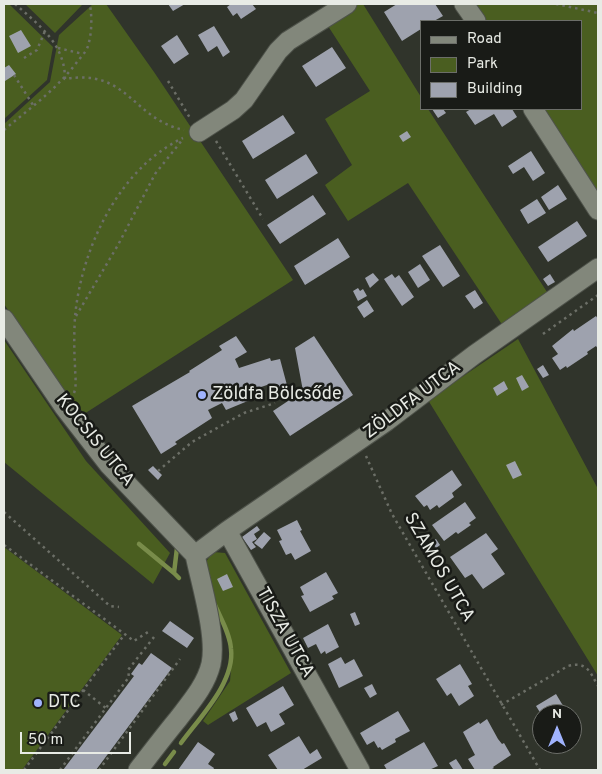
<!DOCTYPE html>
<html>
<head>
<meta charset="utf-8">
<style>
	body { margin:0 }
	#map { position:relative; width:602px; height:774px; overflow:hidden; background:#30342b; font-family:Overpass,sans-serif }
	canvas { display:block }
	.frame { position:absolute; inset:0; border:5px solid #e8ebe5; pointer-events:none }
	.legend { position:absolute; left:420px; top:20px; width:162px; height:90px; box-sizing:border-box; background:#191b17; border:1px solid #6c6e69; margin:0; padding:6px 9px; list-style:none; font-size:15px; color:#e8ebe5 }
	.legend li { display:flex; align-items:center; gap:10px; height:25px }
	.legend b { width:25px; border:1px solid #6c6e69 }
	.north { position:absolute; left:532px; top:704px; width:50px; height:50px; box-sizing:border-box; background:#191b17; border:1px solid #6c6e69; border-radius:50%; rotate:0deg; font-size:14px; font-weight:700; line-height:20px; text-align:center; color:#e8ebe5 }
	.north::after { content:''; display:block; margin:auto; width:18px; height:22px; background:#a0b3fd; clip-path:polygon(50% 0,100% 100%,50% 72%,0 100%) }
	.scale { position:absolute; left:20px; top:732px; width:111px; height:22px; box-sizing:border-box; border:2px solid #e8ebe5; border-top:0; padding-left:6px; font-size:15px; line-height:18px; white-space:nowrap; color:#e8ebe5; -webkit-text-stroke:4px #191b17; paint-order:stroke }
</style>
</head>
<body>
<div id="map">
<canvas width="602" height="774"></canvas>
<div class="frame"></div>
<ul class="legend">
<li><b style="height:6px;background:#82877b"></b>Road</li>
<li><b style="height:14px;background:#4a5e20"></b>Park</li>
<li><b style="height:14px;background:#9ea2ae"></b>Building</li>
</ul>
<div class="north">N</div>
<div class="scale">50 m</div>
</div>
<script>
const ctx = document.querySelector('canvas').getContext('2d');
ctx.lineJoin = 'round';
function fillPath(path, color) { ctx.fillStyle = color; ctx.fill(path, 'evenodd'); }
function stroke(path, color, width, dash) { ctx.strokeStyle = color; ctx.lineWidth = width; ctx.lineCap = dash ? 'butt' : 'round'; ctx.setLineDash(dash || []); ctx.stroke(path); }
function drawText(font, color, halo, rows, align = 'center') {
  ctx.font = font + ' Overpass,sans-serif'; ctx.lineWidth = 5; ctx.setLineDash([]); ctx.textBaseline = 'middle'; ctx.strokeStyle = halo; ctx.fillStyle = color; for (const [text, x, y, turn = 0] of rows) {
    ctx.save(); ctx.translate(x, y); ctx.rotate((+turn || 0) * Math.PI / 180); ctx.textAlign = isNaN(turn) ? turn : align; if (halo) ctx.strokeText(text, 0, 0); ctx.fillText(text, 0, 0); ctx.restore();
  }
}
fillPath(new Path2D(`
	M 4,4 L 9,4 L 53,47 L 47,80 L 4,119 Z
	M 25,4 L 81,4 L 82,5 L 55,33 Z
	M 93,4 L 106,4 L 154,72 L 293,280 L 84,414 L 69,393 L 64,394 L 4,304 L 4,124 L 50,82 L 59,35 Z
	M 357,4 L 363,4 L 421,97 L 421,109 L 428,109 L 547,292 L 503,326 L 408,183 L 348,221 L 325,185 L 352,165 L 325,119 L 370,91 L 328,26 L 334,18 Z
	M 472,4 L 598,4 L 598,197 L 541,109 L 581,109 L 581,21 L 484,21 Z
	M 518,339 L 598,489 L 598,676 L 428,400 Z
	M 4,340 L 86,461 L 170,553 L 153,584 L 4,462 Z
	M 4,547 L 122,635 L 22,770 L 4,770 Z
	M 213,552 L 225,553 L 291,673 L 208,725 L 203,721 L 230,681 L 233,647 L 215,602 L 205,563 Z`), '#4a5e20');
stroke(new Path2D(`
	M 139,544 L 174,573
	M 177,548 L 174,573 L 179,578
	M 181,743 C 200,717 235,682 231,649 C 230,634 221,619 215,605
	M 165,764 L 174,752`), '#798c4a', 4.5);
fillPath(new Path2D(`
	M 168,4 L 185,4 L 173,11 Z
	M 231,4 L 252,4 L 256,9 L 241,19 L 237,13 L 233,16 L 227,7 Z
	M 397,4 L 435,4 L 443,16 L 434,21 L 421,21 L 421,29 L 402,41 L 384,12 Z
	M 214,26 L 230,52 L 223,57 L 217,46 L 208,52 L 198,35 Z
	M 21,30 L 31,46 L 18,53 L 9,36 Z
	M 177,35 L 189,54 L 174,64 L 161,46 Z
	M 332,47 L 346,68 L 316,87 L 302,66 Z
	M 9,65 L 16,74 L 5,81 L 4,68 Z
	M 432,109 L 443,109 L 446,113 L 438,118 Z
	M 471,109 L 512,109 L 517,117 L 502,127 L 494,114 L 475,125 L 466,112 Z
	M 283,115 L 295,133 L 253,159 L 242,141 Z
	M 407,131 L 411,137 L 403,142 L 399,136 Z
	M 531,151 L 545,173 L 533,181 L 524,167 L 513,174 L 508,166 Z
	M 306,154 L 318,173 L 277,199 L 265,180 Z
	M 558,185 L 567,199 L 549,210 L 541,197 Z
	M 313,195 L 326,214 L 280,244 L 267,225 Z
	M 537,199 L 546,213 L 528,224 L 520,210 Z
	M 577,221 L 587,236 L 548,262 L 538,247 Z
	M 338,238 L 350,257 L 305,285 L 294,266 Z
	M 440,245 L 460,276 L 443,287 L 422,256 Z
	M 420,264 L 430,280 L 418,288 L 408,272 Z
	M 373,273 L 379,280 L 370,288 L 365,278 Z
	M 392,274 L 395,278 L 399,275 L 414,297 L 402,306 L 384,279 Z
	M 550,274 L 555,282 L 548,286 L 543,279 Z
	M 358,288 L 360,291 L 363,289 L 367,296 L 358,301 L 353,291 Z
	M 475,290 L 483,303 L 474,309 L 465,296 Z
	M 367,300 L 374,311 L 364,318 L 357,307 Z
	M 596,316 L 598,319 L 598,349 L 596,346 L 587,352 L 588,354 L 567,368 L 566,366 L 560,370 L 552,358 L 558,354 L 552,346 L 573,329 L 574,331 Z
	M 236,336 L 247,352 L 235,359 L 239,368 L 270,358 L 271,361 L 280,359 L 288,389 L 270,393 L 267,385 L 252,390 L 255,398 L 226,410 L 222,403 L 208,410 L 212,418 L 175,442 L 177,444 L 161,454 L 132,406 L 190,372 L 189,371 L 222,350 L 219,346 Z
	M 314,336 L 353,395 L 290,436 L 273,411 L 303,391 L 295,348 Z
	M 543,365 L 549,375 L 543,378 L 537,369 Z
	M 522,375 L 529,387 L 522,391 L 516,378 Z
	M 504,381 L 508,389 L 497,396 L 493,388 Z
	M 515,461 L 522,475 L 513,479 L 506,465 Z
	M 153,466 L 162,475 L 158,480 L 148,470 Z
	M 452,470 L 462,485 L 452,493 L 454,497 L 439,508 L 437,505 L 430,510 L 427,505 L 424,507 L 415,496 Z
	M 465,502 L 476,518 L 469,523 L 471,525 L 458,534 L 456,532 L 444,541 L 432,525 Z
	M 297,520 L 302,530 L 300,531 L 311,551 L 295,560 L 291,553 L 286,555 L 279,541 L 282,540 L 277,530 Z
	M 257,526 L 260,530 L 254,534 L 257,539 L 252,542 L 256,547 L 251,550 L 242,537 Z
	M 264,532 L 271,538 L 262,549 L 254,543 Z
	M 486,533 L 498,549 L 491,554 L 505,574 L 483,589 L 472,574 L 465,578 L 450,557 Z
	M 436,539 L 440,545 L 436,548 L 431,541 Z
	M 326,572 L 338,593 L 332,596 L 334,599 L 310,612 L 301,596 L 304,595 L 300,587 Z
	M 227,574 L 233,587 L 223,591 L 217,579 Z
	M 355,612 L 360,624 L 355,626 L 350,614 Z
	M 170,621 L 194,638 L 187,648 L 162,631 Z
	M 328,624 L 339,647 L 326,654 L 325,651 L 321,654 L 316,644 L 308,648 L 303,638 Z
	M 151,653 L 172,668 L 96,770 L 63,770 L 134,676 L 131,674 L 139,663 L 142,665 Z
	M 341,657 L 345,664 L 354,659 L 363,676 L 339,688 L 328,664 Z
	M 460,664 L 472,684 L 468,686 L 474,696 L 459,706 L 451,693 L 447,696 L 436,679 Z
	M 372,684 L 377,694 L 370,698 L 364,688 Z
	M 283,686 L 294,705 L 279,714 L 285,724 L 271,732 L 266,722 L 257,727 L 246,708 Z
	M 556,694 L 568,714 L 541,714 L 536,706 Z
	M 235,711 L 238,719 L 233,722 L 229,714 Z
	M 398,711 L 410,731 L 395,739 L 396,742 L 382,750 L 380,747 L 378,748 L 374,741 L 367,745 L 360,733 Z
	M 487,719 L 498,739 L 502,744 L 504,743 L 511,755 L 493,767 L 494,768 L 490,770 L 475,770 L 468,759 L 475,755 L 463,732 L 479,722 L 480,724 Z
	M 572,721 L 578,731 L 572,735 Z
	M 299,736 L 310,754 L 317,749 L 322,758 L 302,770 L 283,769 L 278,770 L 268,755 Z
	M 198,742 L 215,754 L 208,764 L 214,768 L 213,770 L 178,770 Z
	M 424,742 L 438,766 L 429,770 L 387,770 L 384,765 Z
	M 456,759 L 460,765 L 463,770 L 453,769 L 449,763 Z`), '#9ea2ae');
const minor = new Path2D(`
	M 464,4 L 476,21
	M 533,109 L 598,210
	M 199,132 L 233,110 L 244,100 L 278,51 L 288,41 L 347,4
	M 4,319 L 64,407 L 109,465 L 195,555
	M 227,531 L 387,421 L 474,355 L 598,268
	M 195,555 L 227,531 L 360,770
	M 138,770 C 151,753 164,736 178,719 C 191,702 206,685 211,664 C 217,636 201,584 195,555`);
stroke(minor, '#4e524a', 21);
stroke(new Path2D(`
	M 15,4 C 39,25 65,44 65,79 C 128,68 132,119 184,130
	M 556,4 L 598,13
	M 58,48 L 83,54
	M 24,58 L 37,50 L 45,31
	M 14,75 L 33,105
	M 168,81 L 190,118
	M 4,130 C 29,109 57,89 77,62 C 81,57 86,52 88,46 C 92,32 92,18 90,4
	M 216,141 L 263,219
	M 76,316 L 118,245 L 155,174 L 183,139
	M 543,334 L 598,295
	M 74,393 C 77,385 75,375 75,366 C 74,350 74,333 75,317 C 81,249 119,168 183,138
	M 366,456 L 392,514 L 540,770
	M 158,471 L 192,442 L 244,413 L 275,403
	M 4,512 L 110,606 L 119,607
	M 4,545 L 134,641 L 148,632
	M 83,690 L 107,709
	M 501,705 L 568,666 C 587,661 590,672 598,686
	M 24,770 L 124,635
	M 60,770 L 129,677 L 128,670 L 154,637
	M 99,770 L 180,659`), '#6c6f67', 2.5, [2.5, 4]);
stroke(minor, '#82877b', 19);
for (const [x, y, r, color] of [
	[202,395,5,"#a0b3fd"],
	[38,703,5,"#a0b3fd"]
]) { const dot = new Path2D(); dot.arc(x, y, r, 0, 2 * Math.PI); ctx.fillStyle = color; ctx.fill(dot); stroke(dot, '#191b17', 2); }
drawText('18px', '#e8ebe5', '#191b17', [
	["Zöldfa Bölcsőde",212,395],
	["DTC",48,703]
], 'left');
drawText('18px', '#e8ebe5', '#191b17', [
	["ZÖLDFA UTCA",413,401,-37],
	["KOCSIS UTCA",94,441,51],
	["SZAMOS UTCA",438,568,60],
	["TISZA UTCA",284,633,61]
]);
</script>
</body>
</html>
